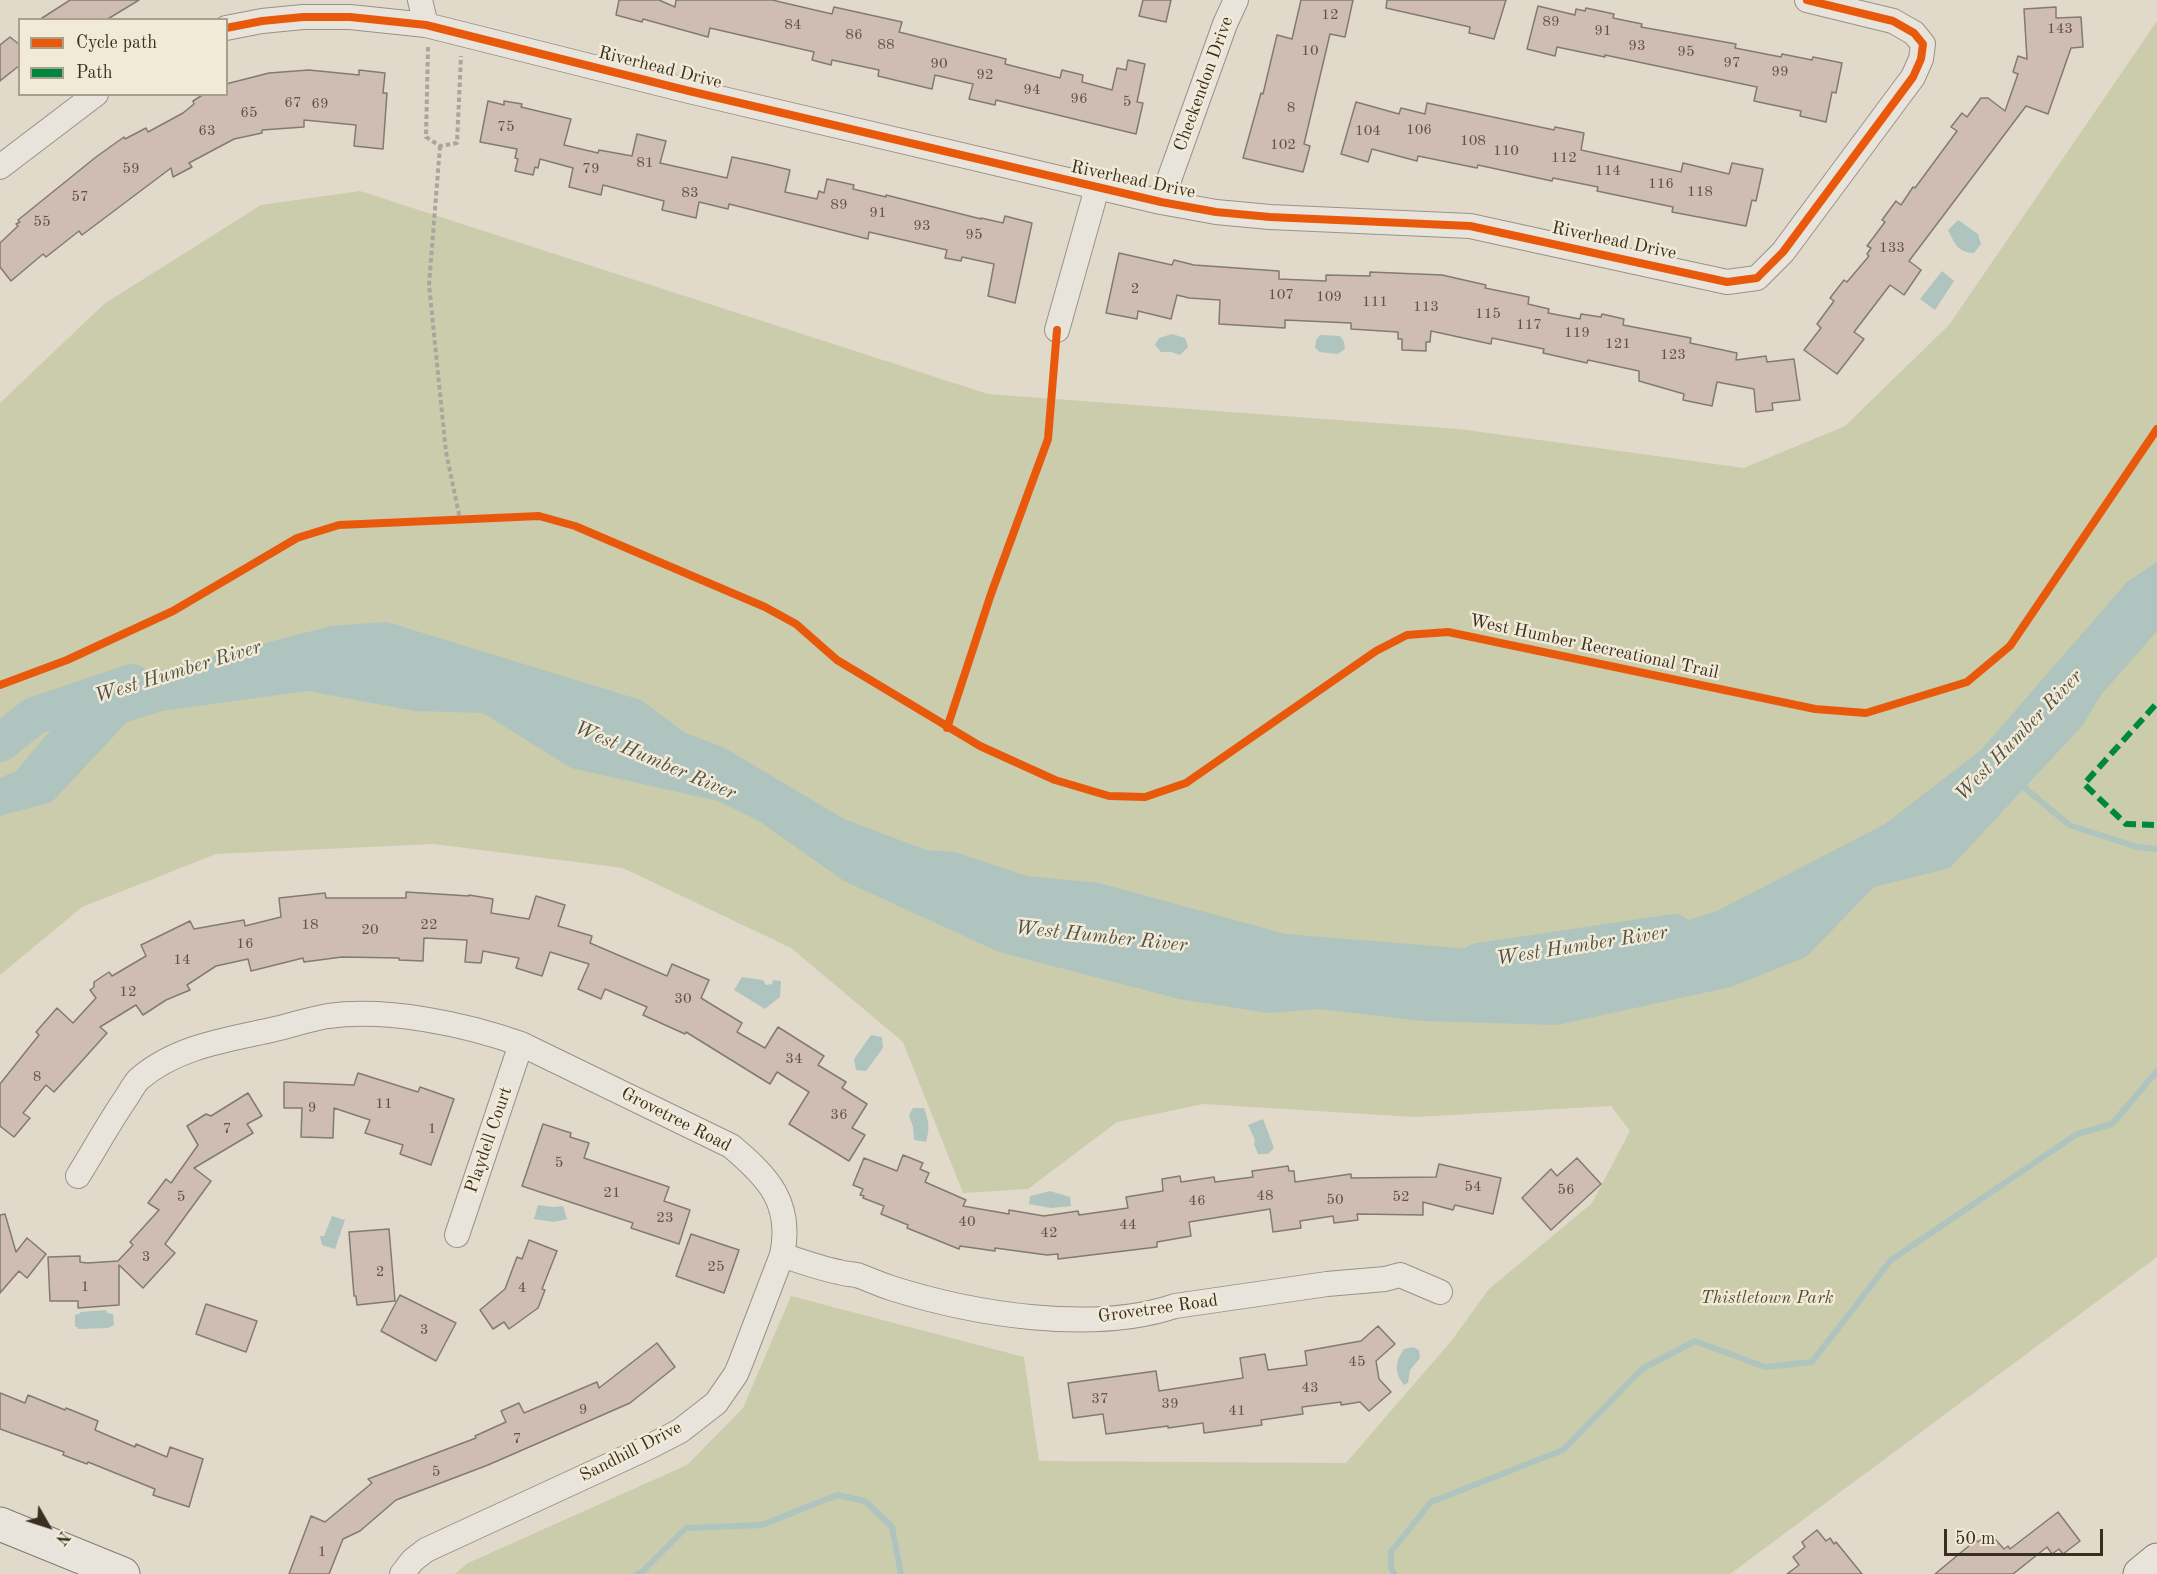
<!DOCTYPE html>
<html>
<head>
<meta charset="utf-8">
<style>
	body { margin:0 }
	#map { position:relative; width:2157px; height:1574px; overflow:hidden; background:#e1daca; font-family:"Old Standard TT",serif }
	canvas { display:block }
	.legend { position:absolute; left:18px; top:18px; width:210px; height:78px; box-sizing:border-box; background:#f1ead7; border:2px solid #a89f8e; margin:0; padding:8px 10px; list-style:none; font-size:18px; color:#3a2e21 }
	.legend li { display:flex; align-items:center; gap:12px; height:30px }
	.legend b { width:30px; border:2px solid #a89f8e }
	.north { position:absolute; left:18px; top:1496px; width:60px; height:60px; -webkit-text-stroke:4px #f1ead7; paint-order:stroke; rotate:129deg; font-size:16px; font-weight:700; line-height:24px; text-align:center; color:#3a2e21 }
	.north::after { content:''; display:block; margin:auto; width:21px; height:27px; background:#3a2e21; clip-path:polygon(50% 0,100% 100%,50% 72%,0 100%) }
	.scale { position:absolute; left:1944px; top:1529px; width:159px; height:27px; box-sizing:border-box; border:3px solid #3a2e21; border-top:0; padding-left:8px; font-size:18px; line-height:21px; white-space:nowrap; color:#3a2e21; -webkit-text-stroke:4px #f1ead7; paint-order:stroke }
</style>
</head>
<body>
<div id="map">
<canvas width="2157" height="1574"></canvas>
<ul class="legend">
<li><b style="height:8px;background:#e8590c"></b>Cycle path</li>
<li><b style="height:8px;background:#00873e"></b>Path</li>
</ul>
<div class="north">N</div>
<div class="scale">50 m</div>
</div>
<script>
const ctx = document.querySelector('canvas').getContext('2d');
ctx.lineJoin = 'round';
function fillPath(path, color) { ctx.fillStyle = color; ctx.fill(path, 'evenodd'); }
function stroke(path, color, width, dash) { ctx.strokeStyle = color; ctx.lineWidth = width; ctx.lineCap = dash ? 'butt' : 'round'; ctx.setLineDash(dash || []); ctx.stroke(path); }
function drawText(font, color, halo, rows, align = 'center') {
  ctx.font = font + ' "Old Standard TT",serif'; ctx.lineWidth = 5; ctx.setLineDash([]); ctx.textBaseline = 'middle'; ctx.strokeStyle = halo; ctx.fillStyle = color; for (const [text, x, y, turn = 0] of rows) {
    ctx.save(); ctx.translate(x, y); ctx.rotate((+turn || 0) * Math.PI / 180); ctx.textAlign = isNaN(turn) ? turn : align; if (halo) ctx.strokeText(text, 0, 0); ctx.fillText(text, 0, 0); ctx.restore();
  }
}
fillPath(new Path2D(`
	M 2157,21 L 2157,1257 L 1730,1574 L 455,1574 L 468,1563 L 687,1465 L 743,1408 L 791,1296 L 1024,1357 L 1039,1461 L 1346,1463 L 1452,1340 L 1489,1289 L 1592,1203 L 1630,1131 L 1611,1106 L 1415,1117 L 1203,1104 L 1117,1122 L 1028,1189 L 963,1193 L 903,1042 L 791,948 L 623,868 L 434,844 L 216,854 L 82,907 L 0,975 L 0,403 L 104,304 L 261,205 L 360,191 L 988,394 L 1459,429 L 1744,468 L 1845,426 L 1949,325 Z`), '#caccab');
fillPath(new Path2D(`
	M 1958,220 L 1978,234 L 1981,244 L 1974,253 C 1956,252 1955,243 1948,230 Z
	M 1942,271 L 1954,281 L 1935,310 L 1920,299 Z
	M 1172,334 L 1185,338 L 1188,347 L 1180,355 L 1171,352 L 1161,352 L 1155,345 L 1159,338 Z
	M 1320,335 L 1340,336 L 1344,342 L 1345,349 L 1338,354 L 1320,352 L 1315,348 L 1316,340 Z
	M 2157,562 L 2157,631 L 2100,696 L 2083,725 L 1950,868 L 1874,887 L 1806,957 L 1731,987 L 1557,1025 L 1422,1021 L 1319,1009 L 1268,1013 L 1179,999 L 999,952 L 844,881 L 759,821 L 718,801 L 571,768 L 483,713 L 415,711 L 307,691 L 162,711 L 127,722 L 52,802 L 0,816 L 0,778 L 16,771 L 72,705 L 119,681 L 331,626 L 387,622 L 641,700 L 685,733 L 723,747 L 844,819 L 926,850 L 955,852 L 1027,876 L 1099,883 L 1286,934 L 1569,957 L 1717,911 L 1885,824 L 1981,750 L 2127,582 Z
	M 742,977 L 763,980 L 766,985 L 772,984 L 773,980 L 781,981 L 780,997 L 765,1009 L 734,990 Z
	M 871,1035 L 882,1037 L 883,1048 L 866,1071 L 856,1070 L 854,1059 Z
	M 913,1108 L 924,1108 C 929,1122 930,1128 926,1142 L 914,1140 L 913,1127 L 909,1115 Z
	M 1263,1119 L 1274,1148 L 1268,1154 L 1258,1154 L 1254,1144 L 1255,1140 L 1248,1125 Z
	M 1050,1191 L 1070,1197 L 1071,1206 L 1051,1208 L 1029,1204 L 1030,1196 Z
	M 538,1205 L 554,1207 L 563,1206 L 567,1219 L 554,1222 L 534,1219 Z
	M 332,1216 L 345,1220 L 335,1249 L 322,1245 L 320,1236 L 324,1236 Z
	M 106,1310 L 107,1313 L 113,1314 L 114,1325 L 108,1328 L 78,1329 L 78,1327 L 75,1327 L 75,1315 L 79,1314 L 81,1312 Z
	M 1413,1347 L 1419,1350 L 1420,1358 L 1410,1370 L 1408,1383 L 1404,1385 C 1394,1372 1395,1362 1404,1349 Z`), '#afc4bf');
stroke(new Path2D(`
	M 2020,785 L 2025,788 L 2069,825 L 2137,847 L 2157,849
	M 637,1574 L 642,1572 L 686,1528 L 762,1525 L 837,1495 L 865,1501 L 892,1527 L 901,1574
	M 1394,1574 L 1391,1567 L 1391,1552 L 1431,1502 L 1563,1450 L 1642,1369 L 1695,1341 L 1765,1367 L 1812,1362 L 1891,1260 L 2077,1134 L 2112,1124 L 2157,1071`), '#afc4bf', 6);
stroke(new Path2D(`
	M 0,743 L 34,716 L 132,683
	M 1478,962 L 1674,933`), '#afc4bf', 38);
const building = new Path2D(`
	M 70,0 L 139,0 L 106,20 L 39,20 Z
	M 619,0 L 659,0 L 675,7 L 676,0 L 772,0 L 832,14 L 834,7 L 902,22 L 899,32 L 1006,59 L 1005,64 L 1060,78 L 1062,70 L 1083,75 L 1082,82 L 1112,90 L 1117,68 L 1126,70 L 1128,60 L 1145,64 L 1137,102 L 1143,103 L 1136,134 L 996,100 L 995,105 L 969,99 L 973,84 L 939,76 L 935,75 L 932,89 L 878,76 L 879,70 L 832,60 L 831,65 L 812,60 L 814,52 L 710,28 L 708,37 L 643,19 L 642,22 L 616,15 Z
	M 1143,0 L 1171,0 L 1166,22 L 1139,16 Z
	M 1301,0 L 1353,0 L 1345,37 L 1330,34 L 1304,144 L 1310,146 L 1303,172 L 1243,158 L 1261,93 L 1263,94 L 1277,35 L 1292,39 Z
	M 1387,0 L 1506,0 L 1494,39 L 1469,33 L 1470,27 L 1386,8 Z
	M 1538,6 L 1575,15 L 1576,9 L 1585,11 L 1586,8 L 1614,14 L 1613,18 L 1642,24 L 1641,27 L 1736,44 L 1735,48 L 1781,57 L 1782,54 L 1812,60 L 1813,57 L 1842,63 L 1836,93 L 1832,92 L 1826,122 L 1800,116 L 1801,111 L 1754,101 L 1757,87 L 1605,55 L 1605,57 L 1557,47 L 1555,56 L 1527,49 Z
	M 2056,7 L 2056,18 L 2081,17 L 2083,47 L 2071,48 L 2048,114 L 2026,106 L 1909,261 L 1921,270 L 1904,295 L 1890,285 L 1854,332 L 1864,339 L 1837,374 L 1804,350 L 1821,328 L 1817,324 L 1834,301 L 1830,298 L 1844,280 L 1847,282 L 1869,256 L 1867,254 L 1871,248 L 1867,246 L 1885,222 L 1882,220 L 1896,201 L 1901,205 L 1913,187 L 1915,188 L 1957,131 L 1951,127 L 1962,113 L 1967,117 L 1981,98 L 1988,98 L 2005,111 L 2018,74 L 2013,72 L 2018,56 L 2027,59 L 2024,9 Z
	M 10,37 L 20,45 L 20,65 L 0,81 L 0,45 Z
	M 309,70 L 359,75 L 359,70 L 385,73 L 383,93 L 387,93 L 383,149 L 354,146 L 356,125 L 304,120 L 304,127 L 262,130 L 262,133 L 234,139 L 189,163 L 192,167 L 173,177 L 171,168 L 82,235 L 79,231 L 46,257 L 43,254 L 11,281 L 0,267 L 0,243 L 18,226 L 16,224 L 20,222 L 18,220 L 96,157 L 124,137 L 125,139 L 146,128 L 148,132 L 183,113 L 194,104 L 193,101 L 204,94 L 226,94 L 226,84 L 269,73 Z
	M 488,101 L 504,105 L 504,101 L 522,104 L 521,107 L 571,119 L 564,145 L 598,153 L 599,150 L 632,156 L 637,134 L 666,141 L 660,163 L 727,178 L 732,157 L 765,164 L 790,170 L 785,192 L 817,199 L 819,191 L 824,193 L 827,179 L 854,185 L 853,189 L 886,197 L 886,195 L 981,219 L 981,218 L 1003,223 L 1005,216 L 1032,223 L 1015,303 L 988,296 L 994,264 L 962,257 L 961,261 L 945,258 L 947,250 L 869,232 L 868,239 L 729,204 L 728,209 L 699,202 L 696,218 L 662,210 L 664,201 L 603,185 L 601,195 L 569,187 L 573,168 L 540,159 L 538,168 L 535,167 L 533,175 L 515,171 L 518,159 L 515,158 L 517,149 L 480,142 Z
	M 1356,102 L 1399,114 L 1401,108 L 1425,114 L 1427,103 L 1554,130 L 1555,127 L 1584,133 L 1581,150 L 1681,172 L 1683,163 L 1729,174 L 1732,163 L 1763,169 L 1756,201 L 1752,200 L 1746,226 L 1672,212 L 1673,207 L 1597,191 L 1598,187 L 1553,178 L 1552,181 L 1478,165 L 1477,168 L 1418,156 L 1417,161 L 1372,149 L 1368,162 L 1341,154 Z
	M 1119,253 L 1172,265 L 1174,260 L 1194,265 L 1279,271 L 1279,279 L 1326,281 L 1326,275 L 1370,276 L 1370,272 L 1442,275 L 1486,285 L 1485,288 L 1529,297 L 1528,304 L 1549,309 L 1548,313 L 1580,319 L 1581,314 L 1601,317 L 1602,314 L 1624,319 L 1623,325 L 1691,338 L 1690,343 L 1737,353 L 1736,360 L 1766,356 L 1767,362 L 1794,359 L 1800,400 L 1772,403 L 1773,410 L 1756,412 L 1754,389 L 1717,382 L 1712,406 L 1683,400 L 1684,394 L 1639,381 L 1639,371 L 1588,360 L 1587,363 L 1543,353 L 1544,349 L 1492,338 L 1491,344 L 1431,331 L 1430,342 L 1426,342 L 1426,351 L 1402,350 L 1402,339 L 1398,339 L 1398,332 L 1351,329 L 1351,323 L 1285,320 L 1285,328 L 1219,324 L 1220,300 L 1189,298 L 1177,295 L 1171,319 L 1138,311 L 1137,319 L 1106,313 Z
	M 406,892 L 469,896 L 469,895 L 493,899 L 491,913 L 529,919 L 536,896 L 565,905 L 558,926 L 592,936 L 590,943 L 667,976 L 672,964 L 709,980 L 701,998 L 742,1023 L 737,1032 L 765,1048 L 778,1027 L 824,1056 L 818,1065 L 846,1082 L 842,1088 L 867,1104 L 852,1128 L 865,1135 L 849,1161 L 789,1124 L 809,1092 L 777,1072 L 770,1084 L 686,1032 L 685,1034 L 643,1015 L 647,1007 L 605,989 L 601,999 L 578,989 L 589,964 L 550,952 L 542,976 L 516,968 L 519,958 L 483,951 L 481,963 L 465,962 L 467,940 L 424,938 L 423,961 L 399,960 L 399,958 L 342,957 L 304,962 L 303,958 L 251,971 L 248,959 L 216,966 L 187,985 L 190,990 L 166,1000 L 143,1015 L 136,1005 L 100,1027 L 107,1033 L 54,1092 L 46,1085 L 23,1113 L 30,1118 L 14,1137 L 0,1126 L 0,1084 L 39,1035 L 36,1032 L 57,1008 L 73,1023 L 96,998 L 90,990 L 94,987 L 94,982 L 109,972 L 112,976 L 146,956 L 141,945 L 190,921 L 194,929 L 244,920 L 245,926 L 281,917 L 279,898 L 325,893 L 326,898 L 406,898 Z
	M 358,1073 L 418,1092 L 420,1087 L 454,1099 L 431,1165 L 400,1154 L 403,1145 L 365,1133 L 370,1120 L 334,1108 L 333,1138 L 301,1137 L 302,1108 L 284,1108 L 284,1082 L 354,1085 Z
	M 248,1093 L 262,1116 L 247,1124 L 253,1133 L 194,1168 L 211,1181 L 165,1244 L 175,1253 L 143,1288 L 119,1265 L 119,1305 L 78,1308 L 78,1301 L 50,1301 L 48,1257 L 80,1256 L 80,1262 L 87,1263 L 118,1261 L 133,1245 L 130,1242 L 159,1210 L 148,1203 L 166,1179 L 171,1183 L 198,1145 L 187,1126 L 206,1114 L 211,1116 Z
	M 543,1124 L 571,1133 L 570,1137 L 589,1143 L 584,1158 L 669,1187 L 664,1201 L 690,1210 L 679,1244 L 631,1228 L 633,1223 L 522,1186 Z
	M 903,1155 L 923,1163 L 920,1169 L 929,1173 L 925,1182 L 966,1200 L 963,1206 L 1009,1214 L 1009,1210 L 1044,1216 L 1078,1211 L 1079,1215 L 1128,1208 L 1126,1197 L 1163,1191 L 1162,1179 L 1180,1176 L 1181,1182 L 1214,1177 L 1215,1182 L 1253,1177 L 1252,1171 L 1288,1166 L 1289,1171 L 1294,1171 L 1295,1182 L 1351,1174 L 1351,1178 L 1436,1177 L 1439,1164 L 1501,1178 L 1493,1214 L 1455,1205 L 1453,1210 L 1423,1202 L 1423,1215 L 1357,1214 L 1358,1220 L 1334,1223 L 1333,1216 L 1300,1221 L 1301,1228 L 1273,1232 L 1270,1209 L 1189,1222 L 1191,1236 L 1157,1242 L 1157,1247 L 1058,1259 L 1058,1254 L 1047,1255 L 995,1248 L 995,1251 L 960,1246 L 959,1249 L 907,1228 L 908,1225 L 881,1214 L 884,1206 L 863,1198 L 864,1196 L 860,1195 L 863,1189 L 853,1185 L 864,1158 L 897,1171 Z
	M 1577,1158 L 1601,1184 L 1551,1230 L 1522,1198 L 1551,1169 L 1557,1176 Z
	M 5,1214 L 16,1252 L 27,1238 L 46,1254 L 27,1278 L 19,1271 L 0,1293 L 0,1215 Z
	M 389,1229 L 395,1301 L 357,1305 L 356,1296 L 354,1296 L 349,1232 Z
	M 691,1234 L 739,1250 L 724,1293 L 676,1276 Z
	M 529,1240 L 557,1251 L 542,1289 L 545,1290 L 538,1308 L 509,1329 L 504,1322 L 493,1329 L 480,1310 L 505,1289 L 517,1257 L 522,1259 Z
	M 400,1295 L 456,1323 L 436,1361 L 381,1331 Z
	M 206,1304 L 257,1321 L 246,1352 L 196,1334 Z
	M 1378,1326 L 1395,1344 L 1376,1361 L 1379,1379 L 1391,1392 L 1369,1411 L 1360,1402 L 1341,1405 L 1341,1402 L 1302,1407 L 1303,1414 L 1261,1420 L 1262,1425 L 1204,1433 L 1203,1423 L 1168,1428 L 1168,1426 L 1106,1434 L 1103,1414 L 1073,1418 L 1068,1383 L 1156,1371 L 1159,1391 L 1243,1378 L 1240,1358 L 1265,1354 L 1268,1370 L 1307,1365 L 1305,1351 L 1361,1341 Z
	M 657,1343 L 675,1367 L 630,1403 L 488,1465 L 396,1500 L 360,1531 L 343,1539 L 329,1574 L 289,1574 L 311,1516 L 325,1522 L 372,1483 L 368,1479 L 476,1438 L 475,1436 L 506,1422 L 501,1411 L 519,1403 L 524,1413 L 597,1382 L 599,1388 Z
	M 0,1393 L 25,1403 L 28,1395 L 65,1410 L 66,1408 L 81,1414 L 98,1421 L 95,1430 L 135,1447 L 136,1444 L 167,1457 L 170,1447 L 203,1459 L 189,1507 L 153,1495 L 155,1489 L 88,1462 L 87,1464 L 63,1455 L 64,1452 L 0,1429 Z
	M 2058,1512 L 2080,1541 L 2063,1554 L 2059,1549 L 2052,1554 L 2047,1547 L 2013,1574 L 1935,1574 L 1976,1540 L 1978,1542 L 1984,1537 L 1989,1544 L 1995,1539 L 2004,1549 L 2008,1546 L 2010,1549 Z
	M 1817,1530 L 1826,1541 L 1830,1538 L 1834,1544 L 1836,1542 L 1862,1574 L 1787,1574 L 1799,1565 L 1793,1557 L 1805,1547 L 1802,1542 Z`);
fillPath(building, '#cfbdb4');
stroke(building, '#817b71', 1.5);
const minor = new Path2D(`
	M 420,0 L 426,25
	M 226,28 L 262,21 L 303,17 L 350,17 L 426,25 L 689,91 L 1161,202 L 1216,212 L 1270,217 L 1470,226 L 1727,282 L 1757,278 L 1783,252 L 1913,77 L 1921,59 L 1923,44 L 1914,33 L 1893,21 L 1807,0
	M 0,167 L 96,94
	M 1161,202 L 1225,24 L 1236,0
	M 1057,330 L 1097,188
	M 78,1176 C 94,1150 109,1123 126,1098 C 130,1092 134,1084 139,1079 C 176,1047 225,1040 271,1030 C 290,1026 309,1019 328,1016 C 388,1008 465,1024 521,1044 L 731,1146 C 768,1177 793,1203 782,1255 L 741,1362 L 736,1374 L 716,1403 L 680,1431 L 649,1447 L 426,1550 L 413,1560 L 402,1574
	M 457,1235 L 521,1044
	M 782,1255 C 800,1261 819,1268 839,1272 C 845,1274 851,1274 857,1275 C 868,1279 879,1284 891,1288 C 973,1314 1092,1334 1175,1306 L 1327,1284 L 1385,1279 L 1400,1275 L 1440,1292`);
const secondary = new Path2D(`
	M 0,1524 L 123,1574
	M 2140,1574 L 2157,1560`);
stroke(minor, '#989288', 26);
stroke(secondary, '#817b71', 35);
stroke(new Path2D(`
	M 428,47 L 426,137 L 440,146 L 457,143 L 461,56
	M 440,146 L 429,285 L 446,452 L 460,519
	M 947,728 L 991,594 L 1048,439 L 1056,350`), '#aaa59e', 4, [4.5, 3]);
stroke(minor, '#e8e4dc', 24);
stroke(secondary, '#e8e4dc', 33);
stroke(new Path2D(`
	M 2154,825 L 2126,824 L 2084,784 L 2157,703`), '#00873e', 6, [12, 6]);
stroke(new Path2D(`
	M 226,28 L 262,21 L 303,17 L 350,17 L 426,25 L 689,91 L 1161,202 L 1216,212 L 1270,217 L 1470,226 L 1727,282 L 1757,278 L 1783,252 L 1913,77 L 1921,59 L 1923,44 L 1914,33 L 1893,21 L 1807,0
	M 0,685 L 67,660 L 173,611 L 297,538 L 339,525 L 539,516 L 575,526 L 765,607 L 796,624 L 837,660 L 980,746 L 1055,780 L 1109,796 L 1145,797 L 1186,783 L 1376,651 L 1407,635 L 1448,632 L 1815,709 L 1866,713 L 1967,682 L 2010,646 L 2157,429
	M 947,728 L 991,594 L 1048,439 L 1057,330`), '#e8590c', 8);
drawText('15px', '#5f5246', null, [
	["12",1330,15],
	["89",1551,22],
	["84",793,25],
	["143",2060,29],
	["91",1603,31],
	["86",854,35],
	["88",886,45],
	["93",1637,46],
	["10",1310,51],
	["95",1686,52],
	["97",1732,63],
	["90",939,64],
	["99",1780,72],
	["92",985,75],
	["94",1032,90],
	["96",1079,99],
	["5",1127,102],
	["67",293,103],
	["69",320,104],
	["8",1291,108],
	["65",249,113],
	["75",506,127],
	["106",1419,130],
	["63",207,131],
	["104",1368,131],
	["108",1473,141],
	["102",1283,145],
	["110",1506,151],
	["112",1564,158],
	["81",645,163],
	["59",131,169],
	["79",591,169],
	["114",1608,171],
	["116",1661,184],
	["118",1700,192],
	["83",690,193],
	["57",80,197],
	["89",839,205],
	["91",878,213],
	["55",42,222],
	["93",922,226],
	["95",974,235],
	["133",1892,248],
	["2",1135,289],
	["107",1281,295],
	["109",1329,297],
	["111",1375,302],
	["113",1426,307],
	["115",1488,314],
	["117",1529,325],
	["119",1577,333],
	["121",1618,344],
	["123",1673,355],
	["18",310,925],
	["22",429,925],
	["20",370,930],
	["16",245,944],
	["14",182,960],
	["12",128,992],
	["30",683,999],
	["34",794,1059],
	["8",37,1077],
	["11",384,1104],
	["9",312,1108],
	["36",839,1115],
	["7",227,1129],
	["1",432,1129],
	["5",559,1163],
	["54",1473,1187],
	["56",1566,1190],
	["21",612,1193],
	["48",1265,1196],
	["5",181,1197],
	["52",1401,1197],
	["50",1335,1200],
	["46",1197,1201],
	["23",665,1218],
	["40",967,1222],
	["44",1128,1225],
	["42",1049,1233],
	["3",146,1257],
	["25",716,1267],
	["2",380,1272],
	["1",85,1287],
	["4",522,1288],
	["3",424,1330],
	["45",1357,1362],
	["43",1310,1388],
	["37",1100,1399],
	["39",1170,1404],
	["9",583,1410],
	["41",1237,1411],
	["7",517,1439],
	["5",436,1472],
	["1",322,1552]
]);
drawText('18px', '#3a2e21', '#f1ead7', [
	["Riverhead Drive",660,68,14],
	["Checkendon Drive",1204,84,-70],
	["Riverhead Drive",1133,180,12],
	["Riverhead Drive",1614,241,12],
	["West Humber Recreational Trail",1594,647,12],
	["Grovetree Road",676,1120,27],
	["Playdell Court",489,1140,-71],
	["Grovetree Road",1158,1309,-8],
	["Sandhill Drive",631,1452,-27]
]);
drawText('italic 18px', '#534b38', '#f1ead7', [
	["Thistletown Park",1767,1298]
]);
drawText('italic 20px', '#525147', '#f1ead7', [
	["West Humber River",178,672,-17],
	["West Humber River",2019,736,-46],
	["West Humber River",655,761,23],
	["West Humber River",1101,937,6],
	["West Humber River",1582,946,-9]
]);
</script>
</body>
</html>
